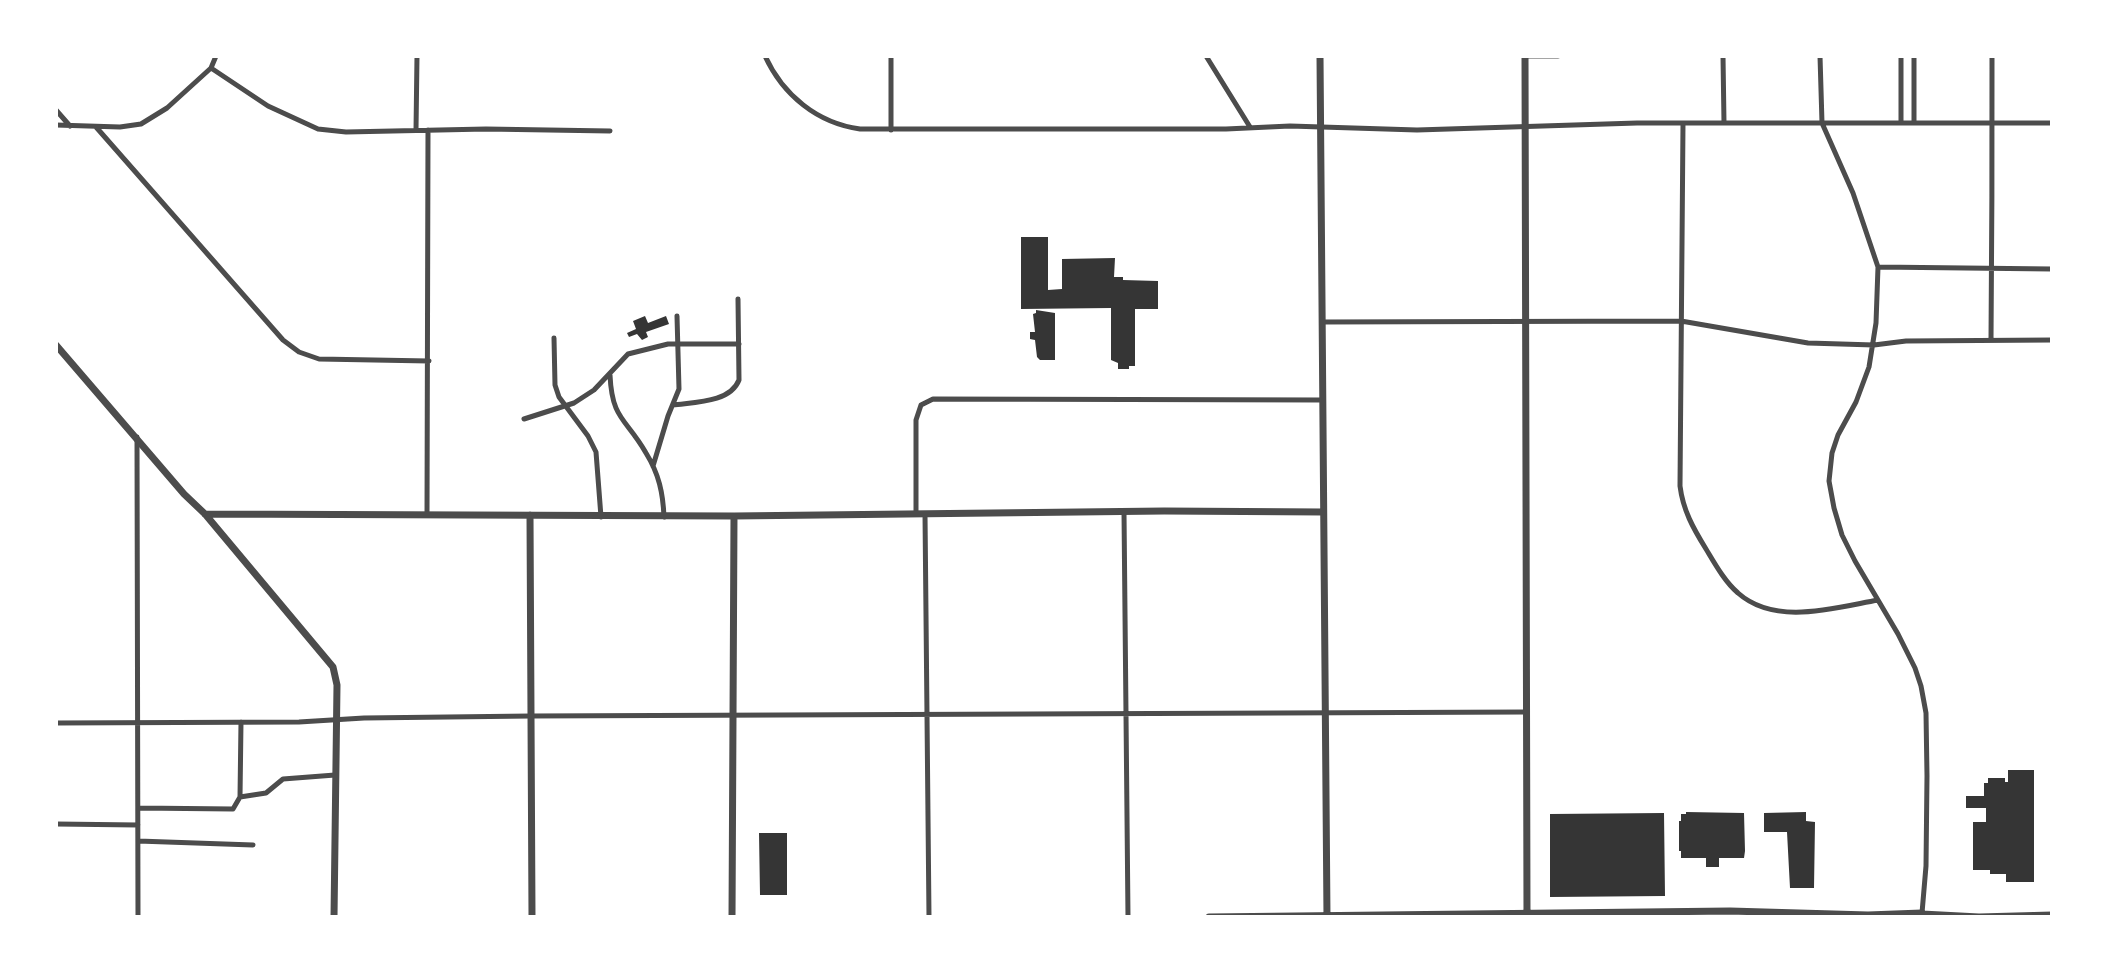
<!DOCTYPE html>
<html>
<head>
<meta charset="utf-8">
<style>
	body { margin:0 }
	#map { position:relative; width:2108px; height:973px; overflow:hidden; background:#fff; font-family:Helvetica,sans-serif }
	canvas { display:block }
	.frame { position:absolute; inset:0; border:58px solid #fff; pointer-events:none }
</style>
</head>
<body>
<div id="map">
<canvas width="2108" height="973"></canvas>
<div class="frame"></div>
</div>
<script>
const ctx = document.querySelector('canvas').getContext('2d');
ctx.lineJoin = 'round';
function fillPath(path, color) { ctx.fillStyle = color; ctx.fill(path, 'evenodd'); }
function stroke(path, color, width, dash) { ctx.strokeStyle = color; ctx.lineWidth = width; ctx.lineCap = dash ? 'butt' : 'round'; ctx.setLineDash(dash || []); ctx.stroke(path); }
fillPath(new Path2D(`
	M 1021,237 L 1048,237 L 1048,290 L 1062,289 L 1062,259 L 1115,258 L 1114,277 L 1123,277 L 1123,280 L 1158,281 L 1158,309 L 1135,309 L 1135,366 L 1129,366 L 1129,369 L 1118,369 L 1118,363 L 1111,360 L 1111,308 L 1021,309 Z
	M 1036,310 L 1055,313 L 1055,360 L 1040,360 L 1037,357 L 1035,340 L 1030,339 L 1030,332 L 1035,332 L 1033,314 L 1036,313 Z
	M 645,316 L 648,323 L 666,316 L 669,324 L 646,332 L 648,337 L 642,340 L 637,334 L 629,337 L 627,333 L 636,329 L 633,321 Z
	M 2008,770 L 2034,770 L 2034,882 L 2006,882 L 2006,874 L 1990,874 L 1990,870 L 1973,870 L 1973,822 L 1986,822 L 1986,808 L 1966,808 L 1966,796 L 1984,796 L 1984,783 L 1988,783 L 1988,778 L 2005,778 L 2005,782 L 2008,782 Z
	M 1686,812 L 1744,813 L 1745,851 L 1744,858 L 1719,858 L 1719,867 L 1706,867 L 1706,858 L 1681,858 L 1681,851 L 1679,851 L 1679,821 L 1681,821 L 1681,814 L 1686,814 Z
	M 1806,812 L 1806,821 L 1815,822 L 1814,888 L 1790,888 L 1787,832 L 1764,832 L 1764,813 Z
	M 1664,813 L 1665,896 L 1550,897 L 1550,814 Z
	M 759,833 L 787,833 L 787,895 L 760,895 Z`), '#353535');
stroke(new Path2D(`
	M 765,56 C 783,95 817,123 860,129 L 1226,129 L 1290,126 L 1417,130 L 1637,123 L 2052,123
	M 1206,56 L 1250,127
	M 1525,56 L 1558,56
	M 1723,56 L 1724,123
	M 1820,56 L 1822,123 L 1853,193 L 1878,267 L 1876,323 L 1869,367 L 1856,402 L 1838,435 L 1832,453 L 1829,481 L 1834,508 L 1842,535 L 1855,561 L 1898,634 L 1915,668 L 1921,686 L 1926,713 L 1927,776 L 1926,866 L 1922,913 L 1979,916 L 2052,914
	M 1901,56 L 1901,122
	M 1914,56 L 1914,122
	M 211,68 L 268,106 L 318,129 L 346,132 L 486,129 L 610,131
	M 56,110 L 70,126
	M 1683,123 L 1680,486 C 1683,510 1693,528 1706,549 C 1715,564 1725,582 1738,593 C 1775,626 1834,608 1878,600
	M 56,125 L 120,127 L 141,124 L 167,108 L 211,68 L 216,56
	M 96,127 L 283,340 L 299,352 L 319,359 L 429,361
	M 416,130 L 417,56
	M 891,130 L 891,56
	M 1878,267 L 2052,269
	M 1322,322 L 1681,321 L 1808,343 L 1874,345 L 1906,341 L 2052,340
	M 554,338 L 555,385 L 559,397 L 588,436 L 596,452 L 601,517
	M 1991,340 C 1992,245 1992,151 1992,56
	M 610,375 C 612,420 626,418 646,453 C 659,474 663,493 664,517
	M 673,405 C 694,402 730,403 739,380 L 738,299
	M 524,419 L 574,403 L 594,390 L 628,354 L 668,344 L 739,344
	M 137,437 L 138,917
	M 653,466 L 668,416 L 679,389 L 677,316
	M 1124,512 L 1128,917
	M 916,514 L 916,420 L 921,405 L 933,399 L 1322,400
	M 925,514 L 929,917
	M 427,515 L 428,130
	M 56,723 L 299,722 L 364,718 L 531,716 L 1526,712
	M 240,797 L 266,793 L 283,779 L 335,775
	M 138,808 L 233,809 L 240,797 L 241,722
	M 56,824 L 138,825
	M 138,841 L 253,845`), '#4c4c4c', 5);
stroke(new Path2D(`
	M 1320,56 L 1327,917
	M 1525,56 L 1527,917
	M 56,345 L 184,494 L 205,514 L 333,667 L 337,685 L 334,917
	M 205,514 L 734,516 L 1164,511 L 1323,512
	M 530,515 L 532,917
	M 732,917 L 734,516
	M 1209,917 L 1730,911 L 1868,915 L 1922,913`), '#4c4c4c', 7);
</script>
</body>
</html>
